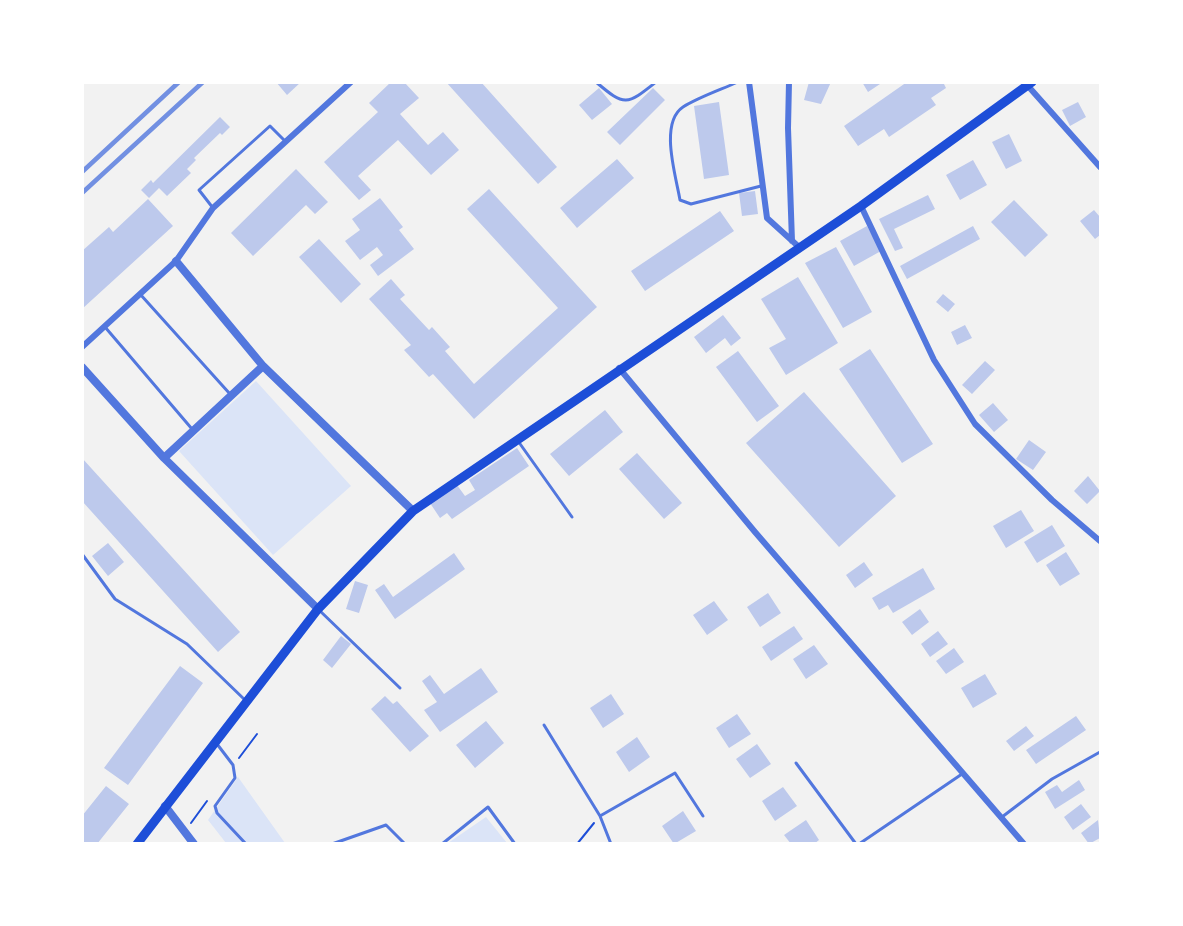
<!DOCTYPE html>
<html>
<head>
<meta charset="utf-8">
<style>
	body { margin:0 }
	#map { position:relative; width:1183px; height:926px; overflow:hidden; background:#f2f2f2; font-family:Rubik,sans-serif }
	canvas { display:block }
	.frame { position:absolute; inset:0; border:84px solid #fff; pointer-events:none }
</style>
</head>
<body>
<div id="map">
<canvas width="1183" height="926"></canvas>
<div class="frame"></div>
</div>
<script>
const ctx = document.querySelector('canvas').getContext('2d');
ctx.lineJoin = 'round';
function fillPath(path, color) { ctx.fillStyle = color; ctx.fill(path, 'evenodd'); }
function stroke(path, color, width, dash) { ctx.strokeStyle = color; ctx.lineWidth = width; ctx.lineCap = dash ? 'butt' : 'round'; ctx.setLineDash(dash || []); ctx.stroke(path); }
fillPath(new Path2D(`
	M 256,381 L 351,486 L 273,555 L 179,451 Z
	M 238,777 L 285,843 L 226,843 L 208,820 Z
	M 486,817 L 507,843 L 448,843 Z`), '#dbe4f7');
fillPath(new Path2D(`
	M 276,82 L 301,82 L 287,95 Z
	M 391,82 L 404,82 L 419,98 L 400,114 L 428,145 L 443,132 L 459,150 L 431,175 L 398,140 L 358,176 L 371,190 L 359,200 L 324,162 L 378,112 L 369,103 Z
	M 446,82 L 481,82 L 557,167 L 538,184 Z
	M 809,82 L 831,82 L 821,104 L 804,100 Z
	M 862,82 L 883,82 L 868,92 Z
	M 907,82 L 943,82 L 946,88 L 931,98 L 936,105 L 889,137 L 884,129 L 858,146 L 844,126 Z
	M 599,88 L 612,104 L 592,120 L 579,105 Z
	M 653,88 L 665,100 L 620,145 L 607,132 Z
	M 719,102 L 729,175 L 704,179 L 694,106 Z
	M 1078,102 L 1086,117 L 1070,126 L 1062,110 Z
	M 220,117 L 230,127 L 222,135 L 220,133 L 194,158 L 196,160 L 187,169 L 191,173 L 167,196 L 159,188 L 149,198 L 141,190 L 151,180 L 153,183 Z
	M 1009,134 L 1022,161 L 1006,169 L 992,142 Z
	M 617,159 L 634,178 L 577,228 L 560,208 Z
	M 973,160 L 987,185 L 960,200 L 946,175 Z
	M 296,169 L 328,202 L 315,214 L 306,205 L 253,256 L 231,233 Z
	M 489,189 L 597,307 L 474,419 L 433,374 L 429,377 L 404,350 L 411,345 L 369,299 L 391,279 L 405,295 L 400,299 L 429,330 L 432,327 L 450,347 L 445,351 L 474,384 L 558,308 L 467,209 Z
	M 755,191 L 758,214 L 742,216 L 739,193 Z
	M 928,195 L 935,209 L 894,229 L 903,248 L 895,251 L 879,219 Z
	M 380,198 L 403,227 L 399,230 L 414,249 L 378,276 L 370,265 L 383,255 L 377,247 L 360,260 L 345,241 L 360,230 L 352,219 Z
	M 148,199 L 173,226 L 82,309 L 82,251 L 109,227 L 113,232 Z
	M 1014,200 L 1048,235 L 1025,257 L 991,222 Z
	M 1094,210 L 1100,217 L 1100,235 L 1095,239 L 1080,221 Z
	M 720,211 L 734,231 L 645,291 L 631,271 Z
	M 867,226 L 881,251 L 854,266 L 840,241 Z
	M 973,226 L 980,239 L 907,279 L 900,266 Z
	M 319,239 L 361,284 L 341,303 L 299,257 Z
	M 836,247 L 872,312 L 843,328 L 805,263 Z
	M 798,277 L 838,343 L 786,375 L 769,348 L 786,339 L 761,299 Z
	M 943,294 L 955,304 L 948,312 L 936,302 Z
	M 723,315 L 741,338 L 731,346 L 725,338 L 706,353 L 694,337 Z
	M 965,325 L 972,338 L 957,345 L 951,332 Z
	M 870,349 L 933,444 L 902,463 L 839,369 Z
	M 738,351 L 779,406 L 757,422 L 716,367 Z
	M 985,361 L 995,370 L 972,394 L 962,385 Z
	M 804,392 L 896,496 L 839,547 L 746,443 Z
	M 993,403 L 1008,420 L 994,432 L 979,415 Z
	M 605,410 L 623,432 L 569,476 L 550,454 Z
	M 1029,440 L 1046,452 L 1033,470 L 1016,459 Z
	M 517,448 L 529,466 L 452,519 L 447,513 L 440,518 L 430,503 L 457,485 L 465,496 L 475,490 L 469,480 Z
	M 637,453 L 682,503 L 664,519 L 619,469 Z
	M 82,458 L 240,632 L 218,652 L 82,501 Z
	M 1088,476 L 1100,491 L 1087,504 L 1074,491 Z
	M 1021,510 L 1034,531 L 1006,548 L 993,526 Z
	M 1052,525 L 1065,546 L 1037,563 L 1024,542 Z
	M 108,543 L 124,562 L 108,576 L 92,556 Z
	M 1066,552 L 1080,574 L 1060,586 L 1046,565 Z
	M 454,553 L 465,569 L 395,619 L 375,590 L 384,584 L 393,597 Z
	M 864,562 L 873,575 L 855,588 L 846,575 Z
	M 923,568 L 935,589 L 893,613 L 888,605 L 879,610 L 872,598 Z
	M 355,581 L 368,585 L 359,613 L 346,609 Z
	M 768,593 L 781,613 L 760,627 L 747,607 Z
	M 714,601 L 728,620 L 707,635 L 693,615 Z
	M 920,609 L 929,622 L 912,635 L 902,622 Z
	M 794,626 L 803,639 L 771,661 L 762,647 Z
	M 938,631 L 948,644 L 930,657 L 921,644 Z
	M 341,636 L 351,644 L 332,668 L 323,660 Z
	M 814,645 L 828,664 L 806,679 L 793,659 Z
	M 954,648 L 964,662 L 946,674 L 936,661 Z
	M 180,666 L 203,683 L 128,785 L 104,768 Z
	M 481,668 L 498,692 L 440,732 L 424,710 L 437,702 L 422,681 L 430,675 L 444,694 Z
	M 985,674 L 997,694 L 973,708 L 961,688 Z
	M 611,694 L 624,714 L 603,728 L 590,708 Z
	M 385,696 L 393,704 L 397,701 L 429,736 L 410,752 L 371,709 Z
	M 737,714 L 751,734 L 729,748 L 716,728 Z
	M 1076,716 L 1086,730 L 1036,764 L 1026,750 Z
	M 486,721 L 504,743 L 475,768 L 456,745 Z
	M 1026,726 L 1034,736 L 1014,751 L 1006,741 Z
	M 637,737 L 650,757 L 629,772 L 616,752 Z
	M 757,744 L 771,764 L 750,778 L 736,759 Z
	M 1079,780 L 1085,790 L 1055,809 L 1045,792 L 1057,785 L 1062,792 Z
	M 106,786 L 129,804 L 97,844 L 82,844 L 82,816 Z
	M 783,787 L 797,806 L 775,821 L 762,801 Z
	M 1081,804 L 1091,817 L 1073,830 L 1064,817 Z
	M 683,811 L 696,831 L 674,844 L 662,826 Z
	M 806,820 L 819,840 L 814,844 L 791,844 L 784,835 Z
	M 1098,820 L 1100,838 L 1089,844 L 1081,833 Z`), '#bdc9ec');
stroke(new Path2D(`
	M 239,758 L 257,734
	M 191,823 L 207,801
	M 577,844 L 594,823`), '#1d4ed8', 2);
stroke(new Path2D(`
	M 596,82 C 625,107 627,105 656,82
	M 738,82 C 720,90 699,97 683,107 C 659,123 676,176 680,200 L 691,204 L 761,186
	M 213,208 L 199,190 L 270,126 L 285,141
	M 140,294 L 230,394
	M 105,327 L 192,429
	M 518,441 L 572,517
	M 82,554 L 115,599 L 187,644 L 245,700
	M 319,610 L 400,688
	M 544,725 L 600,816 L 611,844
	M 217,744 L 233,765 L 235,778 L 215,806 L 217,813 L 246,844
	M 796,763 L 856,844
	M 600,816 L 675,773 L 703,816
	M 1002,817 L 1052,779 L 1100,752
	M 332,844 L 386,825 L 405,844
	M 442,844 L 488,807 L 515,844
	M 859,844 L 962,774`), '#5277de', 3);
stroke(new Path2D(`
	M 749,82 L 767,218 L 799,247
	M 789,82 L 788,128 L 792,241
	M 1028,86 L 1100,167
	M 861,206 L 934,360 L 975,424 L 1052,500 L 1100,541
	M 82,347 L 176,261 L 213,208 L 351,82
	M 619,368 L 755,532 L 1024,844`), '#5277de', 6);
stroke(new Path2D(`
	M 176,261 L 263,366 L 413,511
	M 82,367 L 164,458 L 318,609
	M 164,458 L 263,366
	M 165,806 L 194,844`), '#5277de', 8);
stroke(new Path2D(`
	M 137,844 L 318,609 L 413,511 L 861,206 L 1032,82`), '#1d4ed8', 9);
stroke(new Path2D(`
	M 82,172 L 179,82
	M 82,193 L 203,82`), '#7290e2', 4.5);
</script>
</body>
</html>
